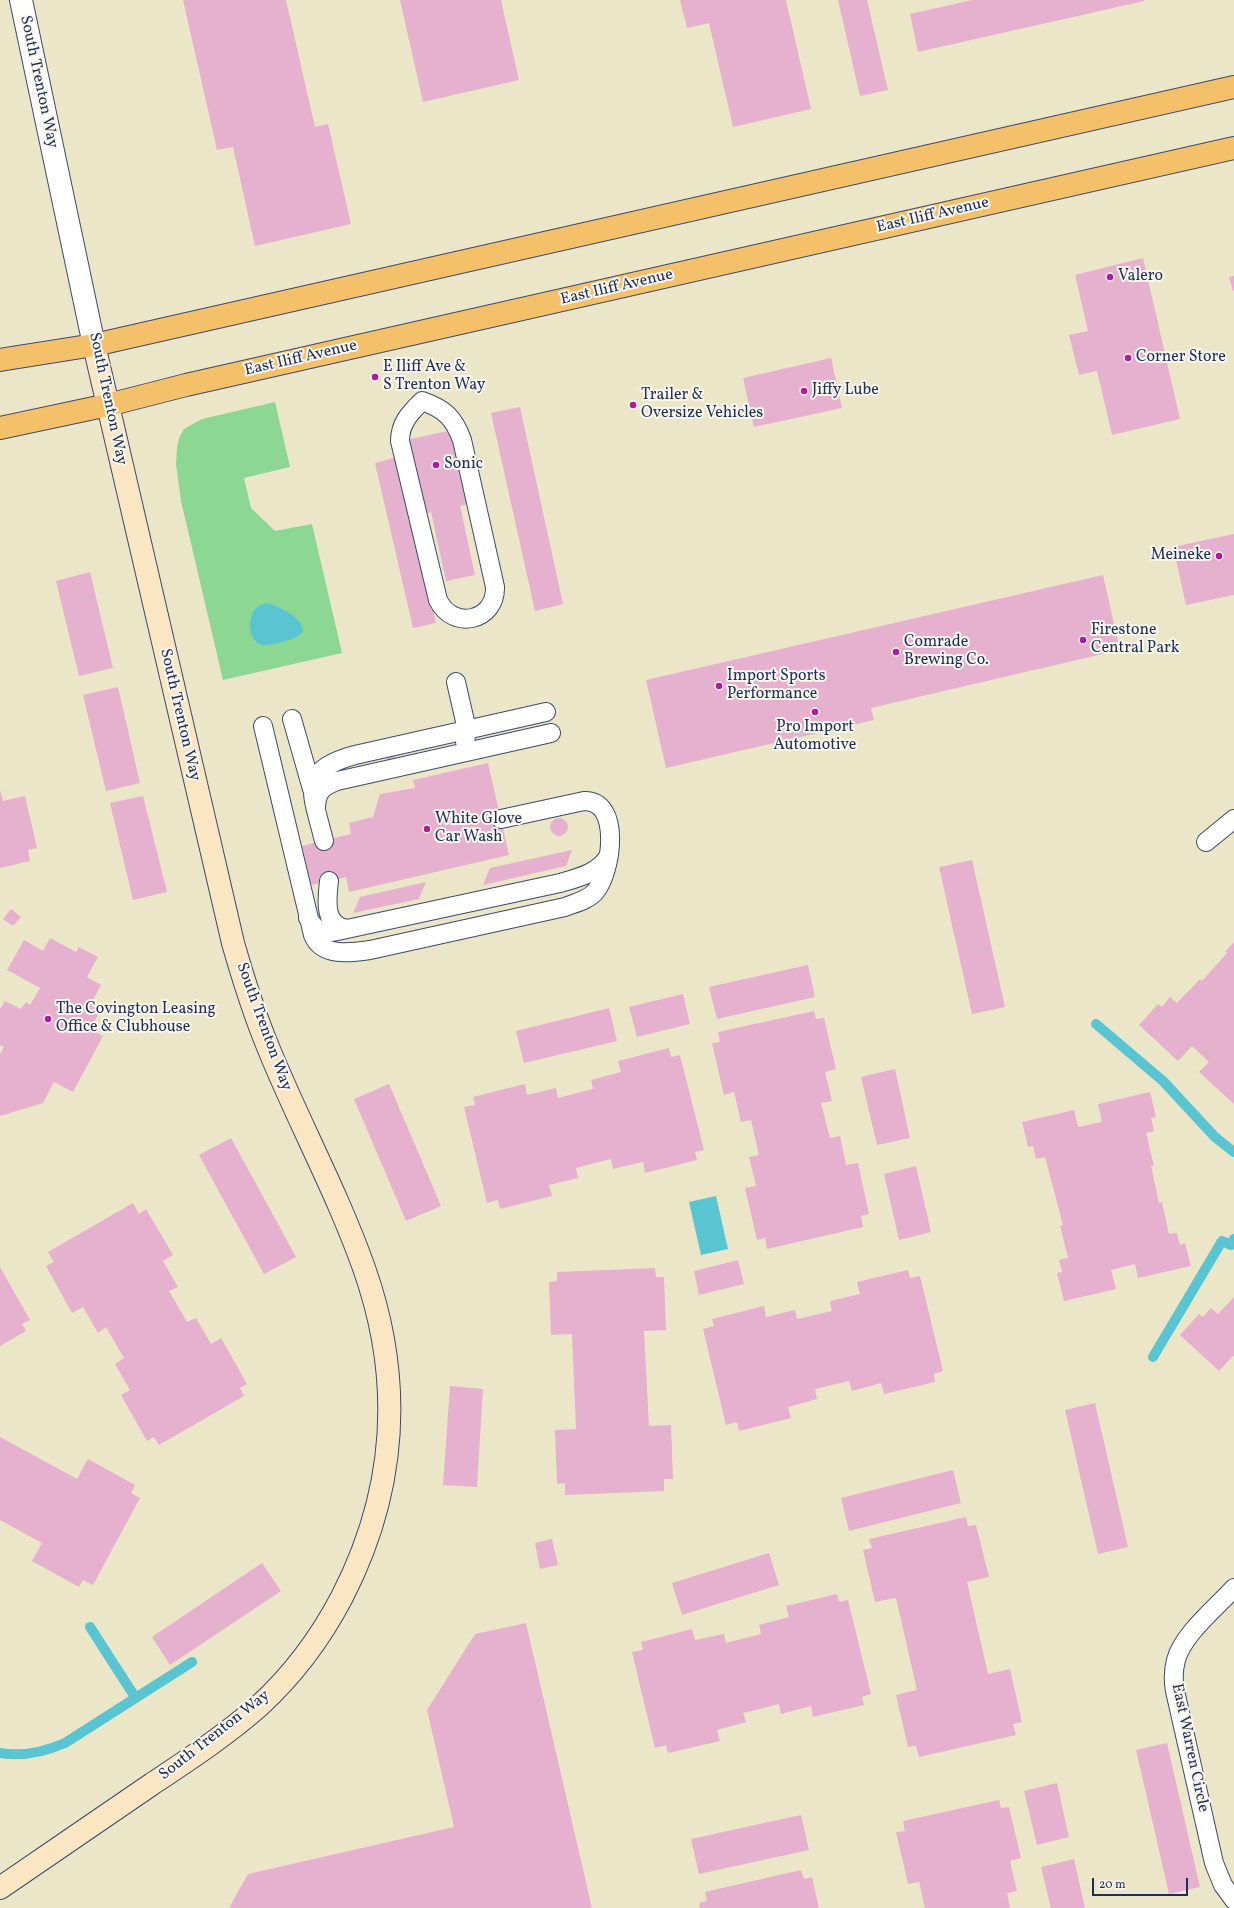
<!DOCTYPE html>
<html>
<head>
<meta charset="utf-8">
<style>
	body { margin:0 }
	#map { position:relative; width:1234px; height:1908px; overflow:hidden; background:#ece6c8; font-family:Vollkorn,serif }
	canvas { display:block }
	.scale { position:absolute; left:1092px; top:1878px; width:96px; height:18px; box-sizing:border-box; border:2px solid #1b2f5e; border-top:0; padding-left:5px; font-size:12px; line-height:14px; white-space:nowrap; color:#1b2f5e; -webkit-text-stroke:3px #fbf7ec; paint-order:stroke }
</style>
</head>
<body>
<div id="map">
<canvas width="1234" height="1908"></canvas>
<div class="scale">20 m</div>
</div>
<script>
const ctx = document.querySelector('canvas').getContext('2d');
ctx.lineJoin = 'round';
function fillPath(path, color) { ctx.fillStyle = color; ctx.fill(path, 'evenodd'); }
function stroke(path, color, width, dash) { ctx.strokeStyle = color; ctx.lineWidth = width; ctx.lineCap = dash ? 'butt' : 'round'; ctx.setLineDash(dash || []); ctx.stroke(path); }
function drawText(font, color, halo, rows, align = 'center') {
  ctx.font = font + ' Vollkorn,serif'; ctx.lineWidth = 4; ctx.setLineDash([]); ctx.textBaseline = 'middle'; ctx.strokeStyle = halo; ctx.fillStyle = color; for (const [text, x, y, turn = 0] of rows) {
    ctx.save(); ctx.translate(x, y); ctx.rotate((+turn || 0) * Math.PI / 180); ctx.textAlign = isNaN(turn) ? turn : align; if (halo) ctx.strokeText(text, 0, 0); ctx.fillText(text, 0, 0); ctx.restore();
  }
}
fillPath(new Path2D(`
	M 275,402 L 290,467 L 244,478 L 251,508 L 275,531 L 312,524 L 342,653 L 223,680 L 181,501 L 176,464 L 177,448 L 179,438 L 184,429 L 202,419 Z`), '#8cd794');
fillPath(new Path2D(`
	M 268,603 C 281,608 302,616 303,632 C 295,639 287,641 277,643 C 272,644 266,646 262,645 C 246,641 244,605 268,603 Z
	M 716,1196 L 728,1249 L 701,1255 L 689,1202 Z`), '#59c5d2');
stroke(new Path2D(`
	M 1096,1024 L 1163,1081 L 1215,1137 L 1234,1152
	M 1153,1357 L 1222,1241 L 1231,1245 L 1234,1239
	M 90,1627 L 135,1697
	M 0,1753 C 22,1757 44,1752 65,1743 L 192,1662`), '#59c5d2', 10);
fillPath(new Path2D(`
	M 183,0 L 286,0 L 315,127 L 328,124 L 351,224 L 255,246 L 233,147 L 217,150 Z
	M 400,0 L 501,0 L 519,80 L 423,102 Z
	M 680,0 L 786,0 L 811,109 L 733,127 L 709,23 L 687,28 Z
	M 838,0 L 867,0 L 888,90 L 860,96 Z
	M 972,0 L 1144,0 L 1144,1 L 918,52 L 910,14 Z
	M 1143,258 L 1180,419 L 1112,435 L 1097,371 L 1079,375 L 1069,335 L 1088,331 L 1075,275 Z
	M 1234,276 L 1234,291 L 1233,291 L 1229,277 Z
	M 831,358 L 842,408 L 754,427 L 743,378 Z
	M 520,407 L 563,604 L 535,611 L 491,413 Z
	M 453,430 L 475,502 L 460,506 L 475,575 L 446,581 L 431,512 L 417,516 L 406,440 Z
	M 398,457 L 436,623 L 413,628 L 375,463 Z
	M 1234,534 L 1234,595 L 1186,605 L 1173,547 Z
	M 90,572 L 113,668 L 79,676 L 56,581 Z
	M 1103,575 L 1120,650 L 871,708 L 874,720 L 666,768 L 646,680 Z
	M 118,687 L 140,783 L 106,791 L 83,695 Z
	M 393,754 L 397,760 L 385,763 L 387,757 Z
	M 488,763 L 509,855 L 349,892 L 346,877 L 311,885 L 302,846 L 351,834 L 349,823 L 373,817 L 380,794 L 415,788 L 413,780 Z
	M 0,790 L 3,801 L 25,796 L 37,848 L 28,850 L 30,861 L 0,868 Z
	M 143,796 L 167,892 L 133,900 L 110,803 Z
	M550 827a9 9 0 1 1 18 0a9 9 0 1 1-18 0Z
	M 572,850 L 566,866 L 483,885 L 490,868 Z
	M 972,860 L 1005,1007 L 972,1014 L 939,867 Z
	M 426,882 L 419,899 L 353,913 L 360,897 Z
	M 11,909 L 21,917 L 13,926 L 3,919 Z
	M 50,938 L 76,952 L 79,947 L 98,957 L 87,977 L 101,985 L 92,1002 L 102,1008 L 90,1029 L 103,1036 L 73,1092 L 54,1082 L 43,1103 L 0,1116 L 0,1054 L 4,1047 L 0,1045 L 0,1009 L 5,1001 L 21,1009 L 26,1002 L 30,1005 L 40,988 L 7,970 L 24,940 L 43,951 Z
	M 1234,942 L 1234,1104 L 1199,1072 L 1209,1062 L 1192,1046 L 1178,1061 L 1139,1025 L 1158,1004 L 1162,1007 L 1170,997 L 1177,1003 L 1200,979 L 1202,981 L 1227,953 L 1225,952 Z
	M 808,965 L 815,997 L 717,1019 L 709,987 Z
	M 683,994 L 690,1024 L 637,1037 L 629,1007 Z
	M 609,1008 L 617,1041 L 524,1063 L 516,1031 Z
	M 814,1011 L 816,1019 L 824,1018 L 836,1069 L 825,1072 L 832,1101 L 821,1103 L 830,1138 L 840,1136 L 846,1165 L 858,1163 L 869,1214 L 861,1216 L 863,1227 L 767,1249 L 765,1238 L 757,1240 L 745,1188 L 756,1186 L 749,1157 L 759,1155 L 751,1120 L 741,1122 L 734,1092 L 724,1095 L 712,1043 L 720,1042 L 718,1032 Z
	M 669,1048 L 671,1057 L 680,1055 L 704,1150 L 695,1152 L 697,1160 L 645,1173 L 643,1162 L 613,1169 L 611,1159 L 576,1168 L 578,1178 L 549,1185 L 552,1196 L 500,1209 L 498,1200 L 487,1203 L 464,1107 L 475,1105 L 473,1097 L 525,1084 L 527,1095 L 556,1088 L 558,1098 L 593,1089 L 591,1080 L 621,1072 L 618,1061 Z
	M 895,1069 L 910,1138 L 877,1145 L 861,1077 Z
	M 389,1084 L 441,1206 L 406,1221 L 354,1099 Z
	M 1150,1092 L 1156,1117 L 1151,1118 L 1154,1131 L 1146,1133 L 1154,1166 L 1151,1166 L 1159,1203 L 1162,1202 L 1169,1234 L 1177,1233 L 1180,1245 L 1185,1243 L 1191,1266 L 1138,1278 L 1135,1264 L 1111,1270 L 1116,1289 L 1064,1301 L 1057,1273 L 1062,1272 L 1059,1260 L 1068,1258 L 1060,1226 L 1063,1225 L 1045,1157 L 1036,1159 L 1033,1146 L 1028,1147 L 1022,1122 L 1074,1110 L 1078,1127 L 1102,1122 L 1098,1104 Z
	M 231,1138 L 296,1257 L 264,1274 L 199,1155 Z
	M 916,1166 L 931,1232 L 899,1240 L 884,1174 Z
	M 133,1203 L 139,1214 L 146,1209 L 173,1255 L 163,1261 L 178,1287 L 169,1291 L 187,1322 L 196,1318 L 211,1344 L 221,1338 L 247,1384 L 240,1388 L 244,1396 L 159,1445 L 154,1437 L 147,1441 L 121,1395 L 130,1390 L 115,1364 L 124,1358 L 106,1327 L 98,1333 L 83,1307 L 72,1313 L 46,1266 L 54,1262 L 48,1252 Z
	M 738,1260 L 744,1284 L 699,1295 L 694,1271 Z
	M 0,1267 L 30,1320 L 22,1324 L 26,1331 L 0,1346 Z
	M 655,1268 L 656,1277 L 664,1277 L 666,1330 L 644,1331 L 649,1426 L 671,1425 L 673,1479 L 664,1479 L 664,1491 L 565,1495 L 565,1483 L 557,1484 L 555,1430 L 576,1429 L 572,1334 L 551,1335 L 549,1282 L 557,1281 L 557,1272 Z
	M 908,1270 L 910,1278 L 920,1276 L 943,1371 L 934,1374 L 935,1382 L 884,1394 L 881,1383 L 852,1391 L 849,1381 L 815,1389 L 817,1399 L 788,1407 L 791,1418 L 739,1431 L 737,1422 L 726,1425 L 703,1329 L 714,1326 L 712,1319 L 764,1306 L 766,1317 L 795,1310 L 797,1319 L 832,1311 L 830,1301 L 860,1294 L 857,1282 Z
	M 1234,1297 L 1234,1357 L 1233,1356 L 1219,1371 L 1180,1335 L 1199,1314 L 1203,1317 L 1211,1308 L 1218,1314 Z
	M 450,1386 L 483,1389 L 477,1487 L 443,1485 Z
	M 1095,1403 L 1128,1547 L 1098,1554 L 1065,1410 Z
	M 0,1437 L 77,1479 L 88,1459 L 135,1485 L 131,1493 L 140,1498 L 93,1585 L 83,1580 L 79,1587 L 32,1561 L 42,1543 L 0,1520 Z
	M 953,1470 L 961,1503 L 849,1531 L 841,1498 Z
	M 966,1517 L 968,1526 L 976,1525 L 989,1577 L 967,1582 L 988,1674 L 1010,1669 L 1022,1722 L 1013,1724 L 1016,1735 L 919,1757 L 916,1746 L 908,1747 L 896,1695 L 917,1690 L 896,1598 L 875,1602 L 863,1550 L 872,1548 L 869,1539 Z
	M 552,1539 L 558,1565 L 540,1569 L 535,1543 Z
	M 769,1553 L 779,1585 L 682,1615 L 672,1583 Z
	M 262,1563 L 281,1591 L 170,1665 L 152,1637 Z
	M 837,1594 L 839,1602 L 848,1600 L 871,1694 L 862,1697 L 864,1705 L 813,1717 L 811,1706 L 781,1714 L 779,1704 L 743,1713 L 746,1722 L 717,1730 L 720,1741 L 668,1753 L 666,1745 L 655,1748 L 632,1652 L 643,1650 L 641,1642 L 692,1629 L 695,1640 L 724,1634 L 726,1643 L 761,1634 L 759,1625 L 789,1617 L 786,1606 Z
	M 526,1623 L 592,1908 L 230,1908 L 230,1906 L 248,1874 L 454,1827 L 427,1710 L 475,1634 Z
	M 1167,1743 L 1200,1887 L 1169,1894 L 1136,1750 Z
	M 1057,1783 L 1069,1837 L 1037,1845 L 1024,1791 Z
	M 999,1800 L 1001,1808 L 1009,1807 L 1021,1858 L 1010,1861 L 1017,1891 L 1007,1893 L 1010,1908 L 925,1908 L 919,1882 L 908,1884 L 896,1832 L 905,1831 L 903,1821 Z
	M 801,1815 L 809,1850 L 699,1874 L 691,1839 Z
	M 1074,1859 L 1085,1908 L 1051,1908 L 1041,1867 Z
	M 801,1870 L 804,1879 L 812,1877 L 819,1908 L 700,1908 L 699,1903 L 707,1901 L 705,1892 Z`), '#e6b0cf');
const lane = new Path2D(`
	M 422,401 C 445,409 454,418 462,440 L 495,587 C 496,621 453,631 438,600 L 400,441 C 400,423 410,413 422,401 Z
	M 456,682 L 467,730 L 465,742
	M 292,719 L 312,789
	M 263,726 L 313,935 C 322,957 350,953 370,950 L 565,907 C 575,903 588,900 595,892 C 612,872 622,800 584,801 L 501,819
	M 316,807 C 317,791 322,787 337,781 L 551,733
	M 324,841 C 313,794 296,771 355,755 L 546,712
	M 1206,842 L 1234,819
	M 329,881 C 327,899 323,926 347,929
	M 308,918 C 320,937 327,933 347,929 L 560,883 C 577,878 600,873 609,855
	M 1234,1588 C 1216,1608 1183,1634 1176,1660 C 1173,1671 1173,1680 1175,1691 L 1214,1863 L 1223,1885 L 1234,1900`);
const street = new Path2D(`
	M 21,0 L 94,345`);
const secondary = new Path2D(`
	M 0,1888 C 51,1853 101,1819 152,1784 C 188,1760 226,1735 259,1706 C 293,1675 321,1637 342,1597 C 397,1490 404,1381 364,1268 C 337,1192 298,1121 268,1047 C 254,1013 243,978 233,943 L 94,345`);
const primary = new Path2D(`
	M 0,360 L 94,345 L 1234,87
	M 0,428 L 108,405 L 186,385 L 1234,148`);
stroke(lane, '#3a4a6e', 20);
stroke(street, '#3a4a6e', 24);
stroke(secondary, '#3a4a6e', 24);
stroke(primary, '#3a4a6e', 24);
stroke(lane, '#fff', 18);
stroke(street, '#fff', 22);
stroke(secondary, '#fbe6c3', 22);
stroke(primary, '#f4c16a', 22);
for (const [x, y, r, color] of [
	[1110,277,4,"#b5179e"],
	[1128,358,4,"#b5179e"],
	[375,377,4,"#b5179e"],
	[804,391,4,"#b5179e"],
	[633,405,4,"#b5179e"],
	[436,465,4,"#b5179e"],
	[1219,556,4,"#b5179e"],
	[1083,640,4,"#b5179e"],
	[896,652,4,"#b5179e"],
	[719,686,4,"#b5179e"],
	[815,712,4,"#b5179e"],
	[427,829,4,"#b5179e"],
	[48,1019,4,"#b5179e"]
]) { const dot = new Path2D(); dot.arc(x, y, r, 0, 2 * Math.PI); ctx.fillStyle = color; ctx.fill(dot); stroke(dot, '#fbf7ec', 1.5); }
drawText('16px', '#1b2f5e', '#fbf7ec', [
	["South Trenton Way",38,82,78],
	["East Iliff Avenue",933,216,-13],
	["East Iliff Avenue",617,288,-13],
	["East Iliff Avenue",301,359,-13],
	["South Trenton Way",107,399,78],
	["South Trenton Way",179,715,77],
	["South Trenton Way",263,1027,70],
	["South Trenton Way",215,1736,-38],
	["East Warren Circle",1189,1748,78]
]);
drawText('16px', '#1b2f5e', '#fbf7ec', [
	["Valero",1118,277],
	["Corner Store",1136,358],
	["E Iliff Ave &",383,368],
	["S Trenton Way",383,386],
	["Jiffy Lube",812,391],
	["Trailer &",641,396],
	["Oversize Vehicles",641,414],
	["Sonic",444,465],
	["Meineke",1211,556,"right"],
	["Firestone",1091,631],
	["Central Park",1091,649],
	["Comrade",904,643],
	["Brewing Co.",904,661],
	["Import Sports",727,677],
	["Performance",727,695],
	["Pro Import",815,728,"center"],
	["Automotive",815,746,"center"],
	["White Glove",435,820],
	["Car Wash",435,838],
	["The Covington Leasing",56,1010],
	["Office & Clubhouse",56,1028]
], 'left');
</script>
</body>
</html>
